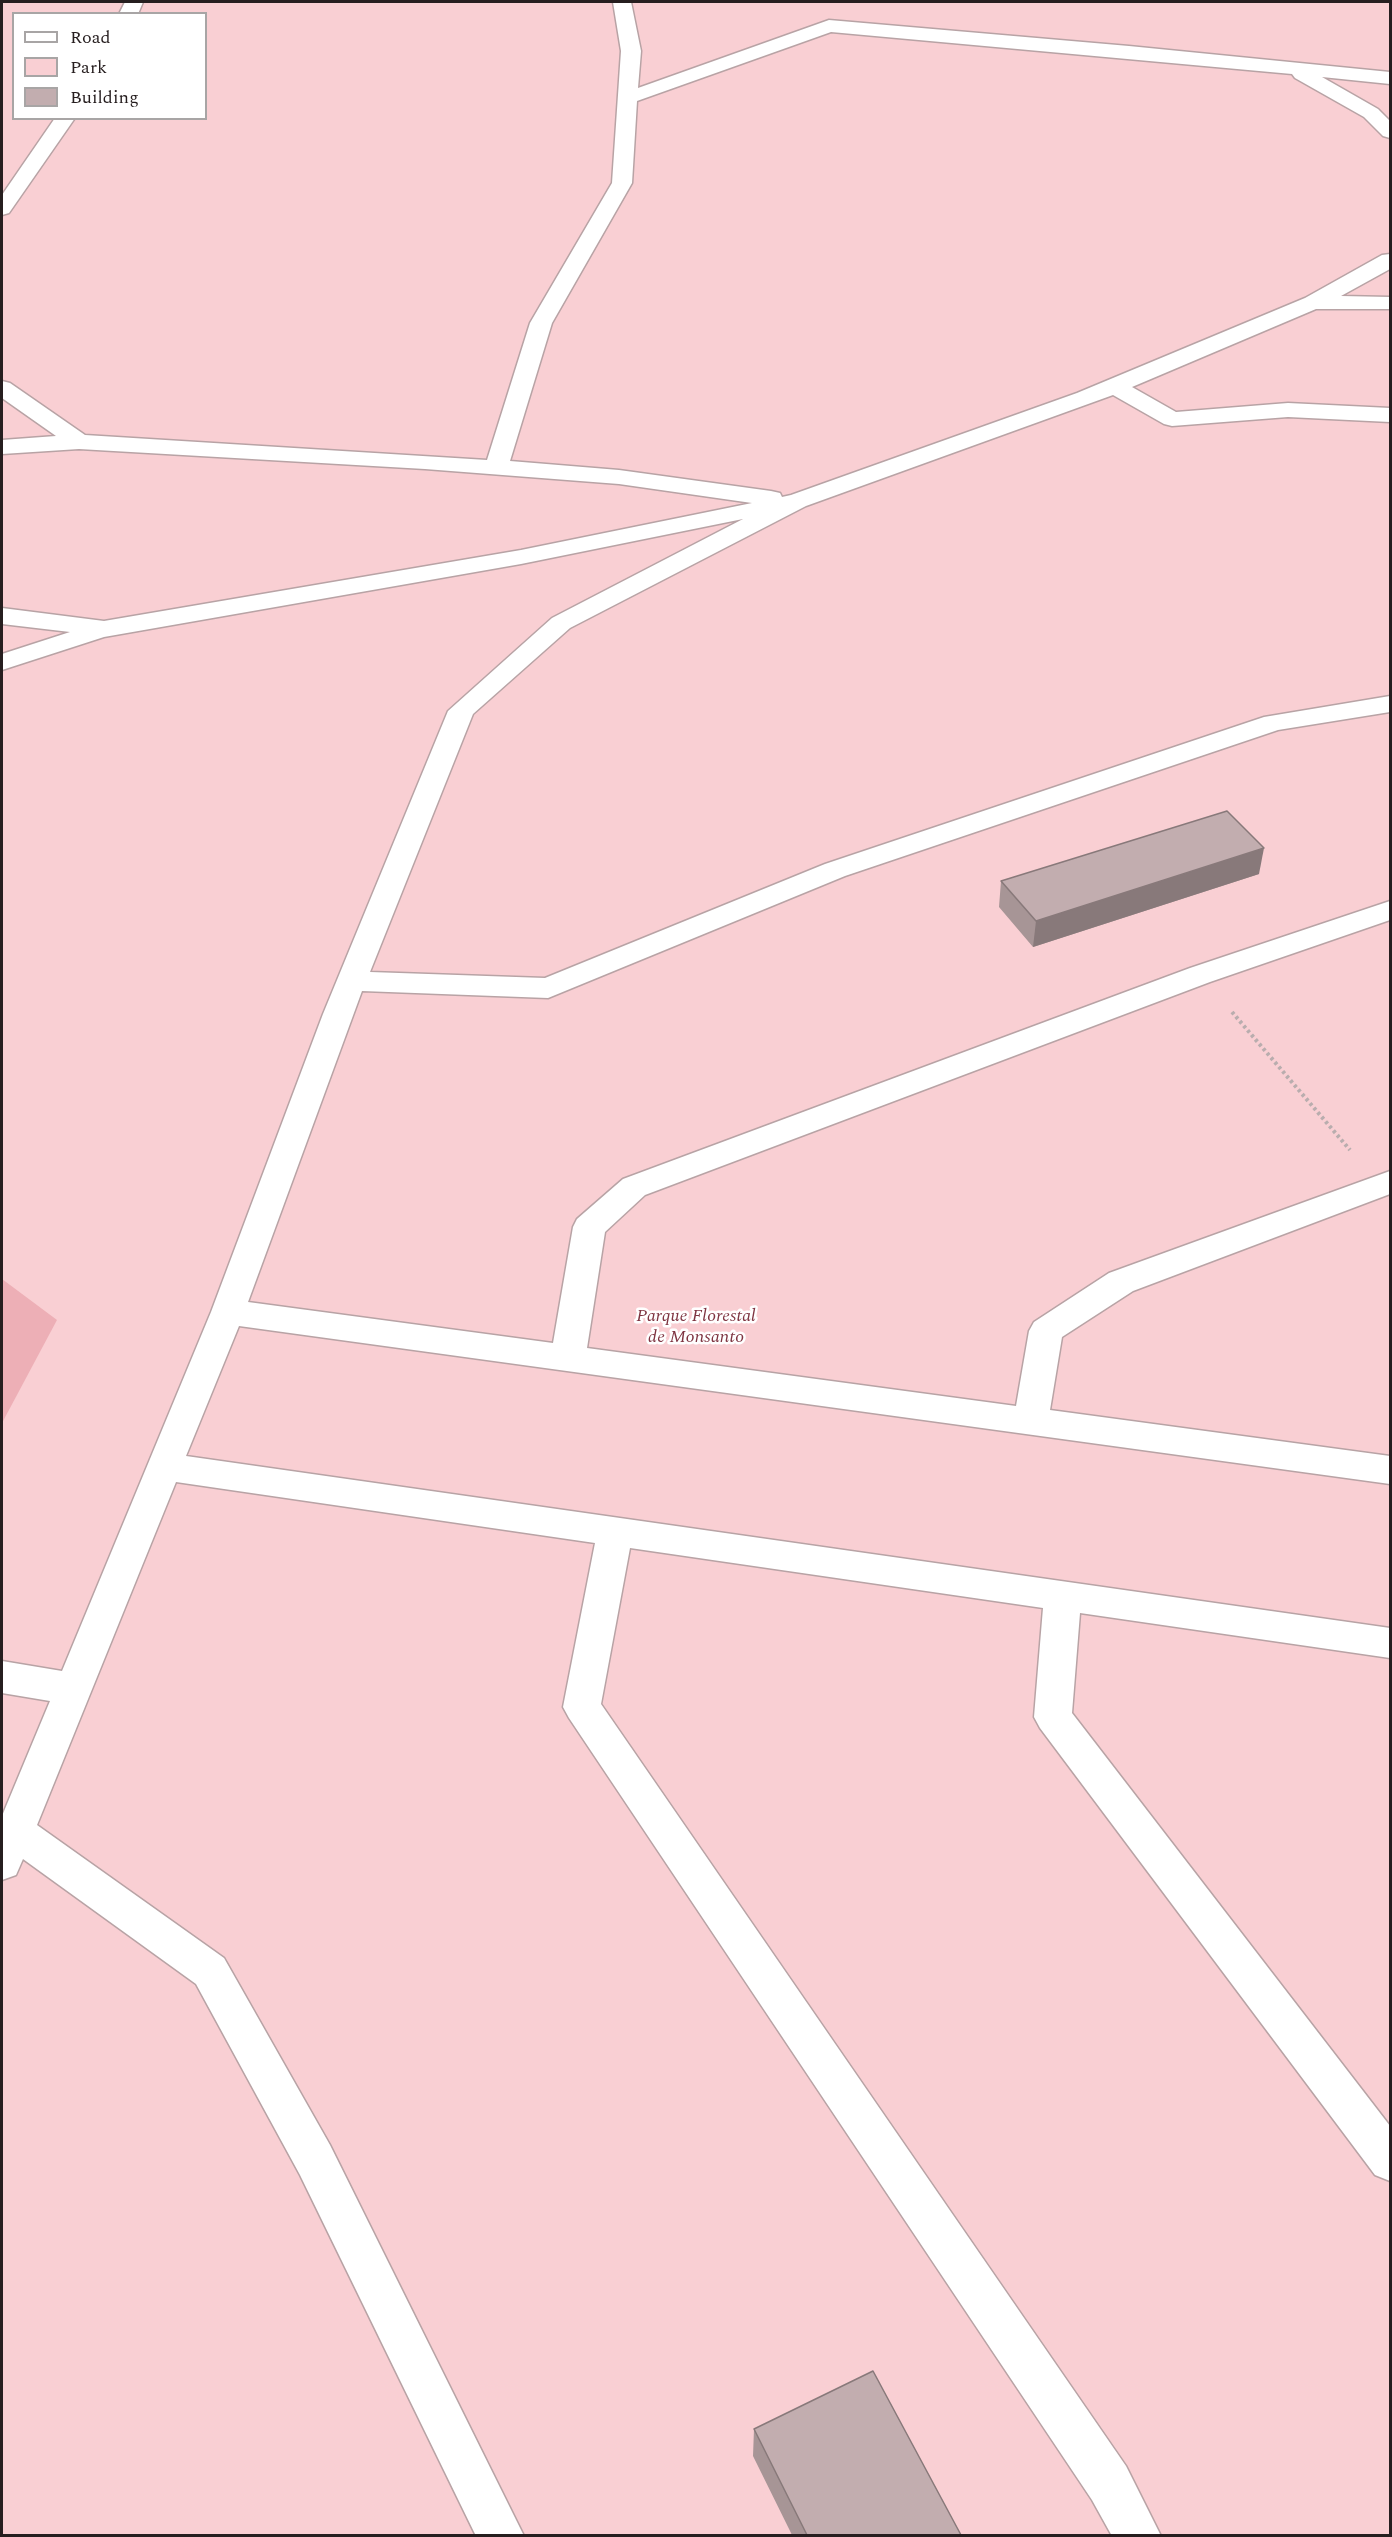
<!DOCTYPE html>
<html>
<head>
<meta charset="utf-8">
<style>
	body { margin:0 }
	#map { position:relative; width:1392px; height:2537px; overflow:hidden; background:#fceff0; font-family:Spectral,serif }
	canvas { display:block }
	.frame { position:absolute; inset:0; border:3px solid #261e1f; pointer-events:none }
	.legend { position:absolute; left:12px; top:12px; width:195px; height:108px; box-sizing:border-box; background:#fff; border:2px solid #a8a5a5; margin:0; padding:8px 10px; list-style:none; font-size:18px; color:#261e1f }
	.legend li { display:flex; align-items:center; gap:12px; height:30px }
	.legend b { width:30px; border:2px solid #a8a5a5 }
</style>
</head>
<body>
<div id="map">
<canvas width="1392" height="2537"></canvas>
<div class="frame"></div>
<ul class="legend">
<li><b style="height:8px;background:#fff"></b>Road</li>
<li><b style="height:16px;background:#f9cfd3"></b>Park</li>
<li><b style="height:16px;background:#c2adaf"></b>Building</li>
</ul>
</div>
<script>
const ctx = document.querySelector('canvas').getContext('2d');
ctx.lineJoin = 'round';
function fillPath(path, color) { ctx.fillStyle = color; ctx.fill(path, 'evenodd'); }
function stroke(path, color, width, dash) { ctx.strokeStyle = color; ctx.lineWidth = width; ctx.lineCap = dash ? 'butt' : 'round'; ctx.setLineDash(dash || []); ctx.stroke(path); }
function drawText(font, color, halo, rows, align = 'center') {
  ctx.font = font + ' Spectral,serif'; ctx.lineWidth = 5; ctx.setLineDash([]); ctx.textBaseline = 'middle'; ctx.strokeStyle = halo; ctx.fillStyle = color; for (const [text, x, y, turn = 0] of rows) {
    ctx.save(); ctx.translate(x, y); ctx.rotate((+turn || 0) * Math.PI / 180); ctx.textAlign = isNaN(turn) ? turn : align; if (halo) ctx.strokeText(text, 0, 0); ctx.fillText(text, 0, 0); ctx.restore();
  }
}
fillPath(new Path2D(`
	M 2,2 L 1390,2 L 1390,2535 L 2,2535 ZM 14,14 L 206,14 L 206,118 L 14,118 Z`), '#f9cfd3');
fillPath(new Path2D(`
	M 2,1279 L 57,1320 L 2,1423 Z`), '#edafb6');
const minor = new Path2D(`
	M 125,2 L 143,2 L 138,14 L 119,14 Z
	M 613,2 L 631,2 L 641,51 L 638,88 L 829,20 L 1129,46 L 1390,72 L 1390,84 L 1322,77 L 1378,109 L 1390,121 L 1390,138 L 1383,136 L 1364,117 L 1295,78 L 1292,74 L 831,32 L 637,101 L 632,183 L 552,323 L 510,461 L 619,470 L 771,491 L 780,493 L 782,497 L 791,495 L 1077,393 L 1305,298 L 1382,255 L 1390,254 L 1390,269 L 1341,296 L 1390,297 L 1390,309 L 1316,309 L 1132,387 L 1176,412 L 1288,403 L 1390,408 L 1390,422 L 1288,417 L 1172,426 L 1164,424 L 1113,395 L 806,506 L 570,628 L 473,714 L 370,972 L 545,978 L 825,864 L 1264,717 L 1390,696 L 1390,712 L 1278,730 L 845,876 L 548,998 L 362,991 L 248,1302 L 553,1343 L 573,1227 L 577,1219 L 623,1179 L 1190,968 L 1390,901 L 1390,920 L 1210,982 L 645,1195 L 605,1232 L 587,1348 L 1016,1406 L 1029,1331 L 1034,1322 L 1109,1273 L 1390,1171 L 1390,1194 L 1133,1291 L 1062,1337 L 1050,1410 L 1390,1456 L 1390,1484 L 239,1326 L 186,1456 L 1390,1628 L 1390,1658 L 1080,1613 L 1072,1713 L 1390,2126 L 1390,2181 L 1375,2175 L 1040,1728 L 1034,1717 L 1043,1608 L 630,1548 L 601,1704 L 1126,2466 L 1161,2536 L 1112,2536 L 1092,2500 L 569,1718 L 563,1707 L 595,1543 L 176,1482 L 37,1825 L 224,1958 L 330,2145 L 524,2536 L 476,2536 L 300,2175 L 196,1984 L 23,1859 L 16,1875 L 2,1880 L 2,1816 L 50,1701 L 2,1693 L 2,1661 L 62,1671 L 211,1312 L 323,1014 L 448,711 L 552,618 L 743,519 L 521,564 L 104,637 L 2,670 L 2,654 L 70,632 L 2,624 L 2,608 L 104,621 L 521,550 L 752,503 L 619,484 L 425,469 L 79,449 L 2,454 L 2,440 L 56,436 L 2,398 L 2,381 L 10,383 L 85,435 L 487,460 L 530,323 L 612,183 L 621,51 Z
	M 55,118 L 75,118 L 9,213 L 2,215 L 2,195 Z`);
stroke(minor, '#b8a3a5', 3);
stroke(new Path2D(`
	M 1232,1012 L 1350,1150`), '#b9adae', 4, [3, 3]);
fillPath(minor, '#fff');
fillPath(new Path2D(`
	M 1259,874 L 1033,947 L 999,907 L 1001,881 Z
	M 754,2429 L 961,2535 L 792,2535 L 753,2456 Z`), '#a79596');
fillPath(new Path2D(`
	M 1264,848 L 1259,874 L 1033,947 L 1036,921 Z`), '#88797a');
const building = new Path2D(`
	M 1227,811 L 1264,848 L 1036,921 L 1001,881 Z
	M 873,2371 L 961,2535 L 807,2535 L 754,2429 Z`);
fillPath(building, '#c2adaf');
stroke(building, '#88797a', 1.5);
drawText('italic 18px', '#7f3542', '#fff', [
	["Parque Florestal",696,1317],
	["de Monsanto",696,1338]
]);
</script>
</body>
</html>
